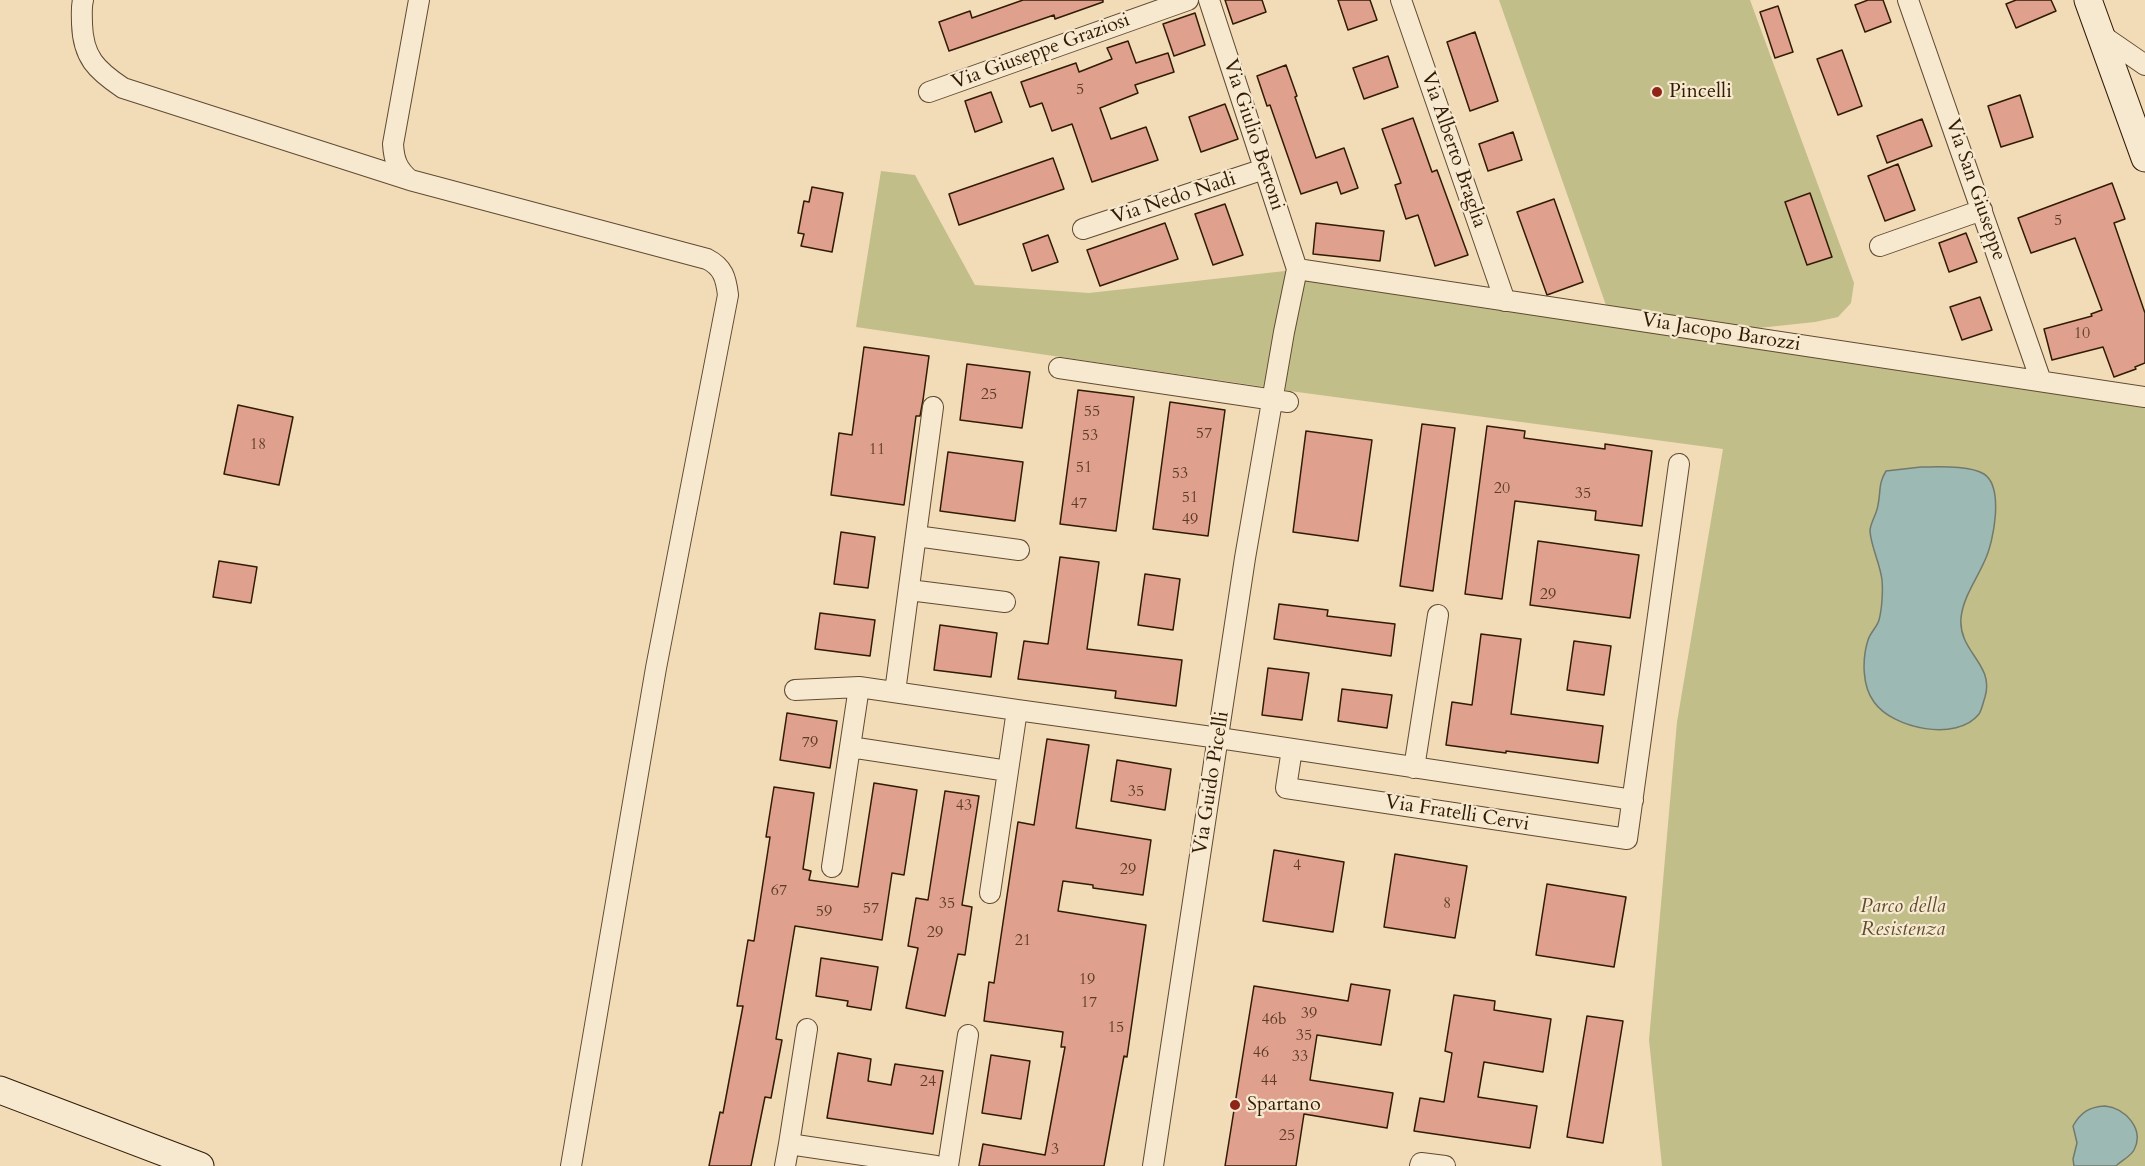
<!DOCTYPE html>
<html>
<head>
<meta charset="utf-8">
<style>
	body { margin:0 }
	canvas { display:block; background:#f2dbb7 }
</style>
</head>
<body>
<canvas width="2145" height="1166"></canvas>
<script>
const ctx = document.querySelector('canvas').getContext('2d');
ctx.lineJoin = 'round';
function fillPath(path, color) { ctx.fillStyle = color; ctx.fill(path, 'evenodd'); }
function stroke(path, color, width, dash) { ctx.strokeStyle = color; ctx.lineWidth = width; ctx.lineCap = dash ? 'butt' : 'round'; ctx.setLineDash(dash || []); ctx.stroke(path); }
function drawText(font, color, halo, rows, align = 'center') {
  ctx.font = font + ' Cardo,serif'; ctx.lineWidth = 4.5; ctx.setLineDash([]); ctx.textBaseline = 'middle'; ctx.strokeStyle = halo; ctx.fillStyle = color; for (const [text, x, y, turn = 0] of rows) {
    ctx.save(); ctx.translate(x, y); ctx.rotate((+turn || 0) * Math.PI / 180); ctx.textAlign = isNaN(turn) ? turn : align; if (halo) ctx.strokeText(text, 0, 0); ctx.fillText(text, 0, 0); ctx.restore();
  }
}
fillPath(new Path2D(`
	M 1499,0 L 1750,0 L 1854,283 L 1851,303 L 1838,317 L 1815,322 L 1749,329 L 1608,311 Z
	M 881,171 L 915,175 L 975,285 L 1089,293 L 1294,270 L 1272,388 L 856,327 Z
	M 1299,271 L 2145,399 L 2145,1166 L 1662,1166 L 1649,1040 L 1677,722 L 1723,449 L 1275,389 Z`), '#c2be89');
const water = new Path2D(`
	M 1921,467 C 1938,467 1970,465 1984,474 C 2004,487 1994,541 1985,560 C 1977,579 1963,597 1961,618 C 1958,652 1995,664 1985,697 C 1983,703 1982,709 1979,714 C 1957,742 1893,729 1874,702 C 1862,686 1862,659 1868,640 C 1870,633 1877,627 1879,620 C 1882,609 1883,591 1882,580 C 1880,563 1871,547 1870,531 C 1870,523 1877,514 1878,505 C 1881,491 1878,484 1886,471 Z
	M 2105,1106 C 2125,1108 2145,1129 2134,1150 C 2130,1157 2122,1160 2116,1166 L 2074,1166 L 2073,1159 L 2077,1143 L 2073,1126 C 2081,1112 2089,1107 2105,1106 Z`);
fillPath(water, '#9cbab3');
stroke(water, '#717a6d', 1.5);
const building = new Path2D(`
	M 1023,0 L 1103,0 L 1103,2 L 1055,19 L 1054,15 L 949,51 L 939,22 L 970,11 L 972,18 Z
	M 1225,0 L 1262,0 L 1266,12 L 1233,24 Z
	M 1338,0 L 1370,0 L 1377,20 L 1348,30 Z
	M 1868,0 L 1883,0 L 1891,22 L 1865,32 L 1855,5 Z
	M 2016,0 L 2051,0 L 2056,11 L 2016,28 L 2006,4 Z
	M 1778,6 L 1793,52 L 1775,58 L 1760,12 Z
	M 1195,13 L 1205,45 L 1174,56 L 1163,24 Z
	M 1475,32 L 1498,101 L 1470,111 L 1447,42 Z
	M 1128,41 L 1136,63 L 1168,53 L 1174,72 L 1135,85 L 1138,93 L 1100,108 L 1111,139 L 1146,127 L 1158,160 L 1092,182 L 1072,124 L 1052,131 L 1042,103 L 1030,107 L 1021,82 L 1076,63 L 1079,72 L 1112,59 L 1107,48 Z
	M 1842,50 L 1862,106 L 1838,115 L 1817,59 Z
	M 1388,56 L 1398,87 L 1364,99 L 1353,68 Z
	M 1286,65 L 1297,96 L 1295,97 L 1316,158 L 1344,148 L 1358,188 L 1341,194 L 1337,182 L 1301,194 L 1270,105 L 1267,106 L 1257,76 Z
	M 991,92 L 1002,122 L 975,132 L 965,101 Z
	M 2020,95 L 2033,137 L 2001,147 L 1988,106 Z
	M 1225,104 L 1238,139 L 1201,152 L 1189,117 Z
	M 1413,118 L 1432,172 L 1437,170 L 1468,255 L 1435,266 L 1418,215 L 1406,219 L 1395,185 L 1401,183 L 1382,129 Z
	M 1922,119 L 1932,146 L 1887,163 L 1877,136 Z
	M 1513,132 L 1522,160 L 1488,171 L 1479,144 Z
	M 1053,158 L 1064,189 L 959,225 L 949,194 Z
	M 1898,164 L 1915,210 L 1885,221 L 1868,176 Z
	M 2112,183 L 2125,219 L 2114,223 L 2145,313 L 2145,363 L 2135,367 L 2136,369 L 2114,377 L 2103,347 L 2052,360 L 2044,329 L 2092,316 L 2091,314 L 2102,310 L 2075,238 L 2031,253 L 2018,218 Z
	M 812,187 L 843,193 L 832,252 L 801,246 L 804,234 L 798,233 L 804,201 L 809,202 Z
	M 1810,193 L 1832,257 L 1807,265 L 1785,202 Z
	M 1554,199 L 1583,282 L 1547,295 L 1517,212 Z
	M 1225,204 L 1243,255 L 1213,265 L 1195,214 Z
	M 1165,223 L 1178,259 L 1100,286 L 1087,250 Z
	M 1316,223 L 1384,231 L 1380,261 L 1313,254 Z
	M 1966,233 L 1977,262 L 1949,272 L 1939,243 Z
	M 1048,235 L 1058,262 L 1032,271 L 1023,244 Z
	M 1980,297 L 1992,330 L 1962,340 L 1950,307 Z
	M 864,347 L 929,356 L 923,400 L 920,416 L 916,416 L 904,505 L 831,495 L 839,433 L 852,435 Z
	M 967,364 L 1030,372 L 1022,428 L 960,420 Z
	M 1078,390 L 1134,397 L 1116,531 L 1060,524 Z
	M 1170,402 L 1225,410 L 1208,536 L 1153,529 Z
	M 238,405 L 293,417 L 279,485 L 224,474 Z
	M 1422,424 L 1455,428 L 1433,591 L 1400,586 Z
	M 1487,426 L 1525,431 L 1524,438 L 1605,449 L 1605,444 L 1652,451 L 1642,526 L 1595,520 L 1596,511 L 1515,501 L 1502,599 L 1465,594 Z
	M 1306,431 L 1372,440 L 1358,541 L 1293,532 Z
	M 948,452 L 1023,462 L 1015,521 L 940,511 Z
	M 841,532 L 875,537 L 868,588 L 834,584 Z
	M 1538,541 L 1639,555 L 1630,618 L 1530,605 Z
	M 1060,557 L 1099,562 L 1087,649 L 1182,660 L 1176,706 L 1115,698 L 1116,691 L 1018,679 L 1024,641 L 1048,644 Z
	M 219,561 L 257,567 L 251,603 L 213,597 Z
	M 1145,574 L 1180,579 L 1173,630 L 1138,625 Z
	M 1279,604 L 1328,610 L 1327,616 L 1395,624 L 1391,656 L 1274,639 Z
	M 820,613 L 875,620 L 870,656 L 815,649 Z
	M 940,625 L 997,633 L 991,677 L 934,670 Z
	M 1481,634 L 1521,639 L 1511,714 L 1603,726 L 1598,763 L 1506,751 L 1506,753 L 1446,745 L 1452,702 L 1472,705 Z
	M 1574,641 L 1611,646 L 1604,695 L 1567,690 Z
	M 1268,668 L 1309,673 L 1302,720 L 1262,715 Z
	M 1342,689 L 1392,695 L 1387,728 L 1338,721 Z
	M 787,713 L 837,721 L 830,768 L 780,760 Z
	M 1047,739 L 1089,745 L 1076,828 L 1151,840 L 1143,895 L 1093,888 L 1093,885 L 1063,881 L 1058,911 L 1146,925 L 1127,1057 L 1124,1056 L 1104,1166 L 979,1166 L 983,1144 L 1045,1155 L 1065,1047 L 1061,1047 L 1063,1032 L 984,1021 L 989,982 L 994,983 L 1018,822 L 1034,825 Z
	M 1117,760 L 1171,769 L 1165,810 L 1111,801 Z
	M 874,783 L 917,790 L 904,875 L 892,873 L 882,940 L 795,926 L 776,1039 L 782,1040 L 771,1098 L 765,1097 L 751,1166 L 709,1166 L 720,1112 L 723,1113 L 743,1006 L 737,1006 L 748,940 L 754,941 L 770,837 L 766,837 L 774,787 L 814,793 L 803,869 L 811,871 L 809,880 L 858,887 Z
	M 945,791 L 979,796 L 962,905 L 972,907 L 965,955 L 958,954 L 945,1016 L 906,1008 L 918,948 L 908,946 L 916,898 L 928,900 Z
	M 1274,850 L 1344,862 L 1333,932 L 1263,921 Z
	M 1395,854 L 1467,866 L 1455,938 L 1384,927 Z
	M 1547,884 L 1626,897 L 1614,967 L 1536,955 Z
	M 821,958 L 878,967 L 871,1010 L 847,1006 L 848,1001 L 816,996 Z
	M 1351,984 L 1390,990 L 1381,1045 L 1317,1035 L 1310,1080 L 1393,1093 L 1387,1128 L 1304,1114 L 1296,1166 L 1225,1166 L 1254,986 L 1348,1001 Z
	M 1454,995 L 1495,1001 L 1494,1010 L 1551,1019 L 1543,1072 L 1484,1062 L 1478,1097 L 1537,1106 L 1530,1148 L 1414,1131 L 1420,1098 L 1444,1102 L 1452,1053 L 1445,1051 Z
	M 1587,1016 L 1623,1021 L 1603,1143 L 1567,1137 Z
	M 838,1053 L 871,1059 L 868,1081 L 891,1085 L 895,1064 L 943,1071 L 933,1134 L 827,1118 Z
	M 991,1055 L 1030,1061 L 1021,1119 L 982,1113 Z`);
fillPath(building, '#dfa08d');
stroke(building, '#311b04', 1.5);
const street = new Path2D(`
	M 83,0 C 81,8 82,16 82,24 C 83,57 96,70 123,88 L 410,180 L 707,259 C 723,267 726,278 728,295 L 656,668 L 571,1166
	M 1401,0 L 1505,301
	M 1908,0 L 2041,381
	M 2100,34 L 2145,65
	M 929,92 L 1188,0
	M 410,180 C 397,169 394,160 393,144 L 419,0
	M 1083,229 L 1264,169
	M 1880,246 L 1982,210
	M 1297,269 L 2145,397
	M 1059,368 L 1288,402
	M 916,536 L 1019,550
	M 909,590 L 1005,602
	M 795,690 L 859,687 L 1017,710
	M 895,692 L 933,407
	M 850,747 L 1008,771
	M 1292,749 L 1286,788 L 1627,839 L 1679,464
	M 1414,768 L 1438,615
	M 832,867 L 859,687
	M 990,893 L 1017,710 L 1219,738 L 1633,800
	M 807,1029 L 789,1144 L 936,1166
	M 785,1166 L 789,1144
	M 948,1166 L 968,1035
	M 1153,1166 L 1245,558 L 1284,332 L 1297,269 L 1209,0
	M 1420,1166 L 1421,1163 L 1445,1166`);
const secondary = new Path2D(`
	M 2088,0 L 2145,158
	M 0,1090 L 200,1166`);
stroke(street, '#614b31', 22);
stroke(secondary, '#311b04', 29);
stroke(street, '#f7e8d0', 20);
stroke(secondary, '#f7e8d0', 27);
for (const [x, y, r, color] of [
	[1657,92,6,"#8f2418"],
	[1235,1105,6,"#8f2418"]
]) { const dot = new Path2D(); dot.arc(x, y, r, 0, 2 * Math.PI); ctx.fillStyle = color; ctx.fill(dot); stroke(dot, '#f7e8d0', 2); }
drawText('16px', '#5c3c26', null, [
	["5",1080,90],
	["5",2058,221],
	["10",2082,334],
	["25",989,395],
	["55",1092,412],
	["57",1204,434],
	["53",1090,436],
	["18",258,445],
	["11",877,450],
	["51",1084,468],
	["53",1180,474],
	["20",1502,489],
	["35",1583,494],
	["51",1190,498],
	["47",1079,504],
	["49",1190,520],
	["29",1548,595],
	["79",810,743],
	["35",1136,792],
	["43",964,806],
	["4",1297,866],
	["29",1128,870],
	["67",779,891],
	["35",947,904],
	["8",1447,904],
	["57",871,909],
	["59",824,912],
	["29",935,933],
	["21",1023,941],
	["19",1087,980],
	["17",1089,1003],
	["39",1309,1014],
	["46b",1274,1020],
	["15",1116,1028],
	["35",1304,1036],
	["46",1261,1053],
	["33",1300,1057],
	["44",1269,1081],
	["24",928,1082],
	["25",1287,1136],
	["3",1055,1150]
]);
drawText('20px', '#311b04', '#f7e8d0', [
	["Via Giuseppe Graziosi",1041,52,-20],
	["Via Giulio Bertoni",1253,135,72],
	["Via Alberto Braglia",1453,150,71],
	["Via San Giuseppe",1975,190,71],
	["Via Nedo Nadi",1174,199,-18],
	["Via Jacopo Barozzi",1721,333,9],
	["Via Guido Picelli",1212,783,-81],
	["Via Fratelli Cervi",1457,814,9]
]);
drawText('20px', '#311b04', '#f7e8d0', [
	["Pincelli",1669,92],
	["Spartano",1247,1105]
], 'left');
drawText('italic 20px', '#5c4c2c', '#f7e8d0', [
	["Parco della",1903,907],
	["Resistenza",1903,930]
]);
</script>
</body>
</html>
